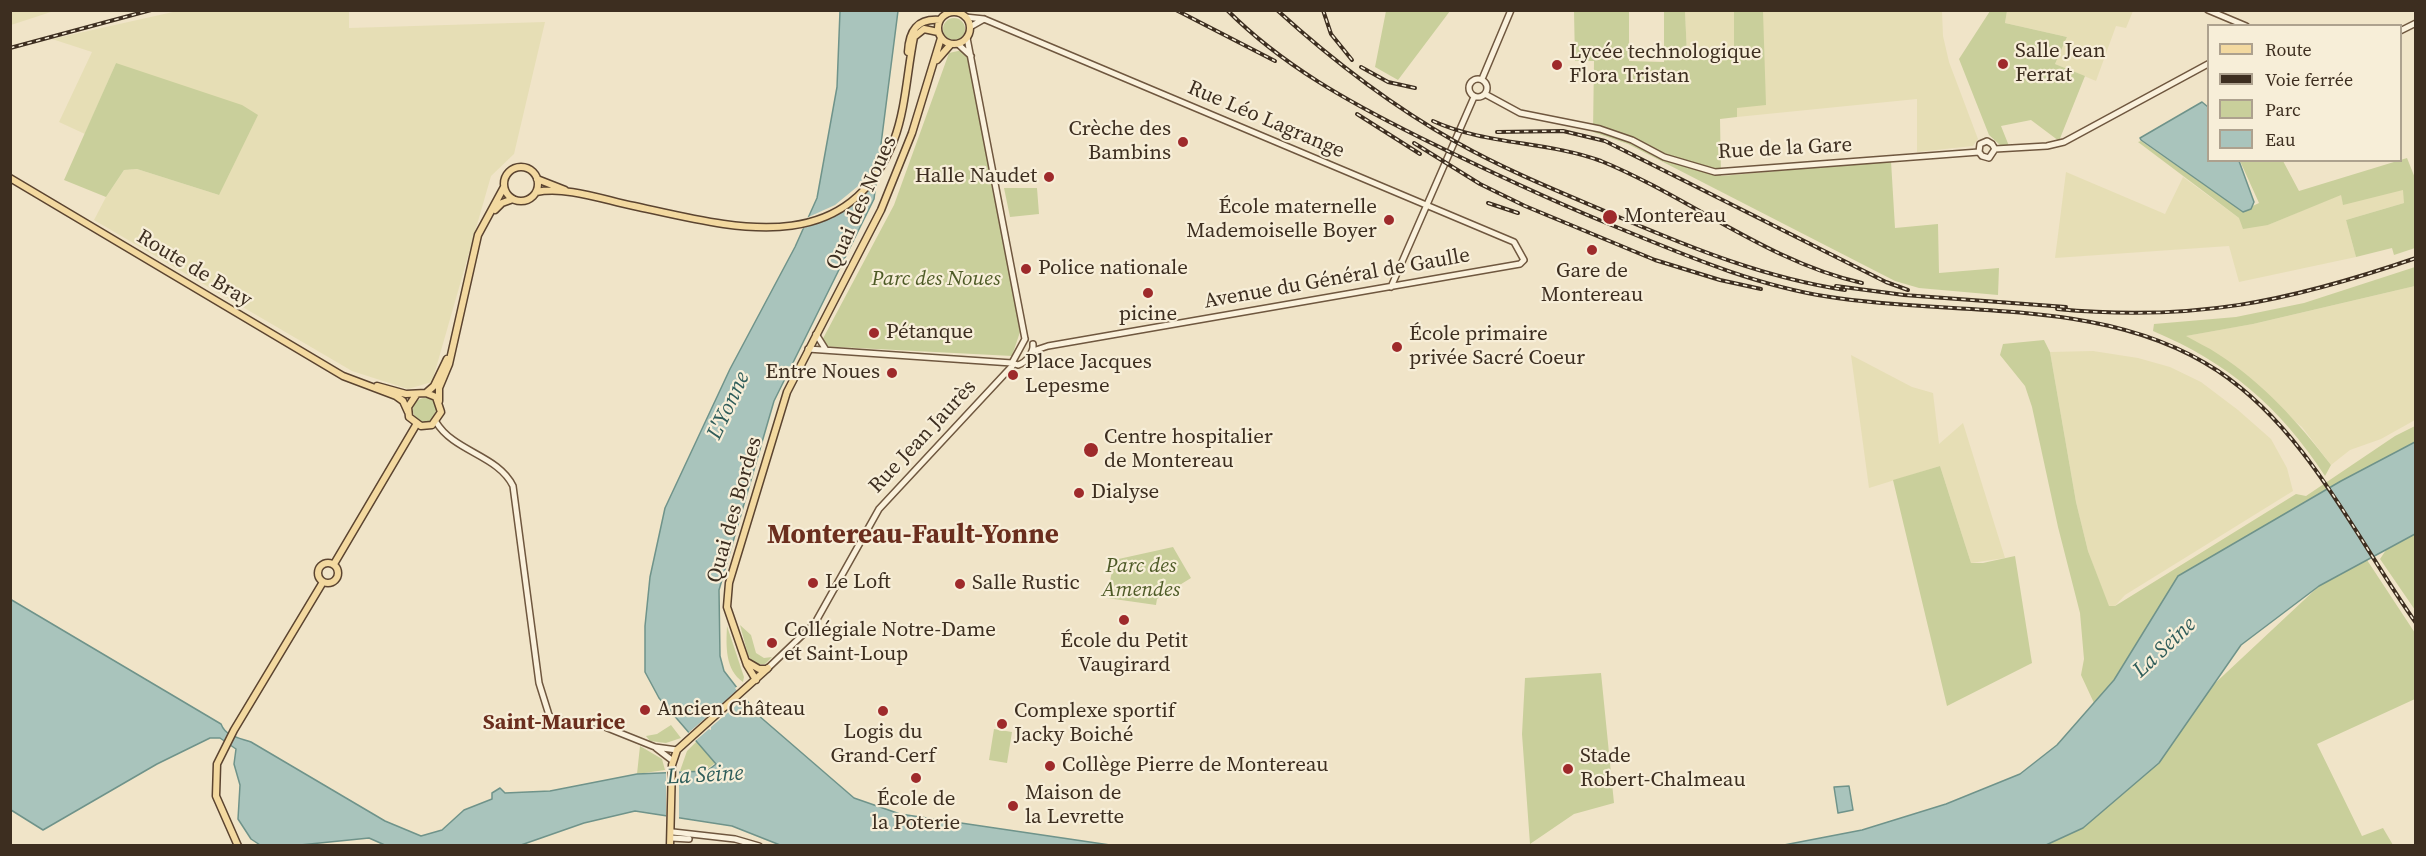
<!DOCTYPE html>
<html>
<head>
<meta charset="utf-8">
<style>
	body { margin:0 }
	#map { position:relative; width:2426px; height:856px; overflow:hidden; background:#f0e4c8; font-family:"Source Serif 4",serif }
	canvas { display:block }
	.frame { position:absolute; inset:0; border:12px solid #3d2e20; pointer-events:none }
	.legend { position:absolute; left:2207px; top:24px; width:195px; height:138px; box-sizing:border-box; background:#f7eed8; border:2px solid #ada18e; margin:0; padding:8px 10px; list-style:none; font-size:18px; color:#3d2e20 }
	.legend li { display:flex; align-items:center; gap:12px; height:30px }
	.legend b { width:30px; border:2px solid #ada18e }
</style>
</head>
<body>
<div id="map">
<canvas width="2426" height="856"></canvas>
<div class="frame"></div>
<ul class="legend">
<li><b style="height:8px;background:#f3d9a0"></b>Route</li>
<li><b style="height:8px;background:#3d2e20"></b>Voie ferrée</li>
<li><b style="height:16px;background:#c9cf9b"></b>Parc</li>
<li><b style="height:16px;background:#a9c4bc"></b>Eau</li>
</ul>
</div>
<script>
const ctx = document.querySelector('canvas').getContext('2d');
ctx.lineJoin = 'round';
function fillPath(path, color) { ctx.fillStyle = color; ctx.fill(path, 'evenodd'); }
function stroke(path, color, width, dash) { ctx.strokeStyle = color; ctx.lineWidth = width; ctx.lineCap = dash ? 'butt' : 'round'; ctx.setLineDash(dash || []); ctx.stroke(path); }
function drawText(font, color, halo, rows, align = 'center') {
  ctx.font = font + ' "Source Serif 4",serif'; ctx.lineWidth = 4.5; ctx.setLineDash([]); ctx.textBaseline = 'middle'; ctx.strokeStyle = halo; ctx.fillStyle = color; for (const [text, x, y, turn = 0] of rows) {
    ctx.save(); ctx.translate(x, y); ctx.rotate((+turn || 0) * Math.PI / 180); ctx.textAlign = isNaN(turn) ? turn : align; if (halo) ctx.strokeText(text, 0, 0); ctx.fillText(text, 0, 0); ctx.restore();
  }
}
fillPath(new Path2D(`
	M 11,10 L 54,10 L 54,11 L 11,25 Z
	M 182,10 L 349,11 L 349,28 L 545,22 L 514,154 L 491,176 L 432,382 L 408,389 L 352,371 L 94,220 L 106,197 L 124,170 L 137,169 L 219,195 L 116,63 L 85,134 L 59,122 L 92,52 L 52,39 Z
	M 1685,11 L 1942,11 L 1943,36 L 1949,62 L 1978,139 L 1973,146 L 1917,152 L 1917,99 L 1737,117 L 1737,54 L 1687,55 Z
	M 2007,11 L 2133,11 L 2126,28 L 2116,26 L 2096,81 L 2055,64 L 2067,37 L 2005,23 Z
	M 2066,172 L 2165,214 L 2183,177 L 2239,218 L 2268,225 L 2341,194 L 2343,204 L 2404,189 L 2404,203 L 2346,220 L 2356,257 L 2239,282 L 2229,246 L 2055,258 Z
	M 2415,286 L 2415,420 L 2381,439 L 2350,450 L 2331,465 L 2302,427 L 2185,336 L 2253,324 Z
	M 2093,351 L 2138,358 L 2170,367 L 2201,382 L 2238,410 L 2271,439 L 2287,468 L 2293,491 L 2125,595 L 2115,606 L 2108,606 L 2088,551 L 2076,502 L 2050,352 Z
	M 1851,355 L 1912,387 L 1933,393 L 1939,444 L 1963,423 L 2005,558 L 1971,563 L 1940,466 L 1869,488 Z`), '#e6deb5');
fillPath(new Path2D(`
	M 1386,11 L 1450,11 L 1398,80 L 1375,67 Z
	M 1574,11 L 1629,11 L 1629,61 L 1664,62 L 1664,11 L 1685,11 L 1687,55 L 1734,54 L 1734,11 L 1763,11 L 1766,105 L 1737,108 L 1737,117 L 1720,119 L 1721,176 L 1891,161 L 1895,228 L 1938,224 L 1939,273 L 1999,268 L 1998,295 L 1919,288 L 1895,281 L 1628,144 L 1593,132 L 1594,61 L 1575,61 Z
	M 1990,11 L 2007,11 L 2005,23 L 2067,37 L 2055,64 L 2085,76 L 2059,141 L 2031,120 L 2001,126 L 2009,146 L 2000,145 L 1989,135 L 1959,59 Z
	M943 29a11 11 0 1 1 22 0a11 11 0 1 1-22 0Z
	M 967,49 L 1020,332 L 1012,356 L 819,346 L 894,205 L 949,53 Z
	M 116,63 L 242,105 L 258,115 L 219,195 L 137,169 L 124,170 L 106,197 L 64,180 Z
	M 2141,141 L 2242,211 L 2259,203 L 2240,161 L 2283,161 L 2299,191 L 2407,158 L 2415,178 L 2415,248 L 2394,255 L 2392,248 L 2356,257 L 2346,220 L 2404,203 L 2403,190 L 2343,205 L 2341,195 L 2268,225 L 2243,229 L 2239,218 L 2138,142 Z
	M 1004,188 L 1037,188 L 1039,214 L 1010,217 Z
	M 2415,267 L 2415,286 L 2253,324 L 2186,336 C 2196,342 2208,347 2218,354 C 2263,383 2298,422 2331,465 L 2325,476 C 2280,407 2229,363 2153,331 L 2154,324 L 2236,317 L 2304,303 Z
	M 2044,340 L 2050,352 L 2076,502 L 2088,551 L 2109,606 L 2115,606 L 2296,494 L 2306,496 L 2395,436 L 2415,426 L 2415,442 L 2341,481 L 2178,576 L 2114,680 L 2094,703 L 2081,675 L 2084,659 L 2080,613 L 2058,527 L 2032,407 L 2025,386 L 2000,355 L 2003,344 Z
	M413 410a12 12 0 1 1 24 0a12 12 0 1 1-24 0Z
	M 1940,466 L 1971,563 L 1983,563 L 2015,556 L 2032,663 L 1947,706 L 1893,480 Z
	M 2415,534 L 2415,610 L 2380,559 L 2386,550 Z
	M 1173,547 L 1191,578 L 1157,599 L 1156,605 L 1107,598 L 1114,560 Z
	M 2367,560 L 2415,633 L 2415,699 L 2317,744 L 2362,836 L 2383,828 L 2393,845 L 2041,846 L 2319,586 Z
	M 740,625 L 751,635 L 756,653 L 764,658 L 772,657 L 765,664 L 754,664 L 748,655 Z
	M 727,626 L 744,677 L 743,682 C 725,670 726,646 727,626 Z
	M 1601,673 L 1614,803 L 1574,814 L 1530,844 L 1522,734 L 1525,678 Z
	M 671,725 L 681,738 L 666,743 L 650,741 L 646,736 L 657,734 Z
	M 994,729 L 1012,732 L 1007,763 L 989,760 Z
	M 697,741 L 715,763 L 705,771 L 680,771 L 687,751 Z
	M 640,746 L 662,759 L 665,770 L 637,774 Z`), '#c9cf9b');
const water = new Path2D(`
	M 840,11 L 898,11 L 874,199 L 774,401 L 719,590 L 720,656 L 724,671 L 758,715 L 854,798 L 900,814 L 1110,845 L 780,845 L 732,826 L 635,811 L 584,823 L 521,845 L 387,846 L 369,838 L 300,845 L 260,845 L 251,839 L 238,819 L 240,785 L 234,764 L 236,749 L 220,738 L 210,738 L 157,764 L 43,830 L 11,810 L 10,599 L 221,724 C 226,737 240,738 251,742 L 385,821 L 421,836 L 442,830 L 464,810 L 492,799 L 492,793 L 500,788 L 505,793 L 550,791 L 637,774 L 707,771 L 716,764 L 659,698 L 645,672 L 645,626 L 650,577 L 665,508 L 730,369 L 795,247 L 817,198 L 837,87 Z
	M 2202,102 L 2208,107 L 2208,160 L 2239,161 L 2254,202 L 2251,209 L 2243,212 L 2141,140 L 2140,138 Z
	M 2415,442 L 2415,534 L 2319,586 L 2241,645 L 2159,763 L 2083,828 L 2046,845 L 1784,845 L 1862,830 L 1946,804 L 2020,774 L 2057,745 L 2114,680 L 2178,576 L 2341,481 Z
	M 1849,786 L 1853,810 L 1838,813 L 1834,787 Z`);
fillPath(water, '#a9c4bc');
stroke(water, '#6f938a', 1.5);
fillPath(new Path2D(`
	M 884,150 L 881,173 L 863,195 L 838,214 L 799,230 L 804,219 L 835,205 L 863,182 Z
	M 738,686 L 749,699 L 744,699 L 711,727 L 711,730 L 709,729 L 694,742 L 687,734 L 737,691 L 735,688 Z
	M 666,771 L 679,771 L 679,821 L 666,819 Z`), '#f0e4c8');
const secondary = new Path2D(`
	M 2208,10 L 2246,26
	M 965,17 L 984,19 L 1514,242 L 1524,260 L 1520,264 L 1048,346 L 1033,351
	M 970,27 L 984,19
	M 2400,31 L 2416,23
	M 967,38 L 1025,339
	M 958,44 L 971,56
	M1469 88a9 9 0 1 1 18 0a9 9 0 1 1-18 0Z
	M 1482,79 L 1511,10
	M 1485,94 L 1520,113 L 1600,129 L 1632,140 L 1664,157 L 1715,172 L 1979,152
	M 1995,149 L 2047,146 L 2064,142 L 2208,64
	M 1979,152 L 1980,144 L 1987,141 L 1992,144 L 1995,149
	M 1979,152 L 1982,156 L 1989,158 L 1995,149
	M 1391,287 L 1474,97
	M 816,334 L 826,350
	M 808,349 L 1012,363
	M 1012,363 L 1018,365 C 1026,363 1034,352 1033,344
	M 1012,363 L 1025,339
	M 436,422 C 454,452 498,455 513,486 L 539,683 L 549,715 L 555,720 L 595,723 L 655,747 L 677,750
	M 768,668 L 815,623 L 879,509 L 1014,364
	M 656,748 L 673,761
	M 673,832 L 735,839 L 759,846
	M 671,838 L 689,839`);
const primary = new Path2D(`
	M938 28a16 16 0 1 1 32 0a16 16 0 1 1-32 0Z
	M 908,52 C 909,31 917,18 940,20
	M 937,60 L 951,44
	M504 184a17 17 0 1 1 34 0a17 17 0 1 1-34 0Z
	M 10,178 L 343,376 L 396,396 L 403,401 L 408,412
	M 537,179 L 565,190
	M 536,192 C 567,186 604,200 634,206 C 731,227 847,262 894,140 C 906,108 907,71 914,37 L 924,29 L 938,32
	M 495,210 L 502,203 L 513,199
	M 377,386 L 406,394 L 426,393 L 436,397 L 441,412 L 432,425 L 421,426 L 409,417 L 408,407 L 416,395
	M 426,393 L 434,386 L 447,359
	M 439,401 L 439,388 L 449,364 L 478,235 L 504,187
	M318 573a10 10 0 1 1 20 0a10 10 0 1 1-20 0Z
	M 334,564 L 416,425
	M 747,662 L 759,669 L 767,669
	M 756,680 L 747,665 L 727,607 L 729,583 L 787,392 L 881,210 L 912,133 L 941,38
	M 238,846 L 216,796 L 217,764 L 234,730 L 323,582
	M 670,846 L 672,765 L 677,750 L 768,668`);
stroke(secondary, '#6f573f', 8);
stroke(primary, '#5b4430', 9);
stroke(secondary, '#faf1dc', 5);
stroke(primary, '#f3d9a0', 6);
const rail = new Path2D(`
	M 1176,10 L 1275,61
	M 1227,10 C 1283,66 1349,102 1419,137 C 1480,167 1541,196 1604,222 C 1678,252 1751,285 1830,297 C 1958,317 2105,296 2218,371 C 2308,431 2355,537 2416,623
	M 1277,10 C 1332,60 1392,106 1456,142 C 1509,172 1565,194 1621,218 C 1694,249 1766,278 1845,290
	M 1323,10 L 1331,34 L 1352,60
	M 10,48 L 151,10
	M 1361,67 L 1388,82 L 1415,88
	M 1357,114 L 1420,154
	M 1433,121 C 1485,145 1547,141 1601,161 C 1689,197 1768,262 1862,283
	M 1497,132 L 1563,131 L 1605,141 L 1886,282 L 1908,290
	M 1414,143 L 1480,184 L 1525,206 L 1655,260 L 1720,280 L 1761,289
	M 1488,203 L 1518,213
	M 1836,286 L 1904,295 L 2066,307
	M 2057,309 C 2193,322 2288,302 2416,258`);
stroke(rail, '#3d2e20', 4);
stroke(rail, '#f7eed8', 1.5, [4.5]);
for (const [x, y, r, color] of [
	[2003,64,6,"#9e2a2b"],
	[1557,65,6,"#9e2a2b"],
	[1183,142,6,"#9e2a2b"],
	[1049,177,6,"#9e2a2b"],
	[1610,217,8,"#9e2a2b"],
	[1389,220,6,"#9e2a2b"],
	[1592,250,6,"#9e2a2b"],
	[1026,269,6,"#9e2a2b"],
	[1148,293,6,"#9e2a2b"],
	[874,333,6,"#9e2a2b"],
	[1397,347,6,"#9e2a2b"],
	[892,373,6,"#9e2a2b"],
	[1013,375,6,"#9e2a2b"],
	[1091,450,8,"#9e2a2b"],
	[1079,493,6,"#9e2a2b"],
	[813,583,6,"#9e2a2b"],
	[960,584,6,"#9e2a2b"],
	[1124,620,6,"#9e2a2b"],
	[772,643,6,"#9e2a2b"],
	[645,710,6,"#9e2a2b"],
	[883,711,6,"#9e2a2b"],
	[1002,724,6,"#9e2a2b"],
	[1050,766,6,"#9e2a2b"],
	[1568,769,6,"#9e2a2b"],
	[916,778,6,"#9e2a2b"],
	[1013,806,6,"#9e2a2b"]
]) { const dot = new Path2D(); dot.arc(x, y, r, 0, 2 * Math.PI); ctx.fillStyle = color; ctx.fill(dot); stroke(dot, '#f7eed8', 2); }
drawText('21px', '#3d2e20', '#f7eed8', [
	["Salle Jean",2015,52],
	["Ferrat",2015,76],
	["Lycée technologique",1569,53],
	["Flora Tristan",1569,77],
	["Crèche des",1171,130,"right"],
	["Bambins",1171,154,"right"],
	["Halle Naudet",1037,177,"right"],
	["École maternelle",1377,208,"right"],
	["Mademoiselle Boyer",1377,232,"right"],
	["Montereau",1624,217],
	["Police nationale",1038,269],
	["Gare de",1592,272,"center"],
	["Montereau",1592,296,"center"],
	["picine",1148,315,"center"],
	["Pétanque",886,333],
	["École primaire",1409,335],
	["privée Sacré Coeur",1409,359],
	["Place Jacques",1025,363],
	["Lepesme",1025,387],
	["Entre Noues",880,373,"right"],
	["Centre hospitalier",1104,438],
	["de Montereau",1104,462],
	["Dialyse",1091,493],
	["Le Loft",825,583],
	["Salle Rustic",972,584],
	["Collégiale Notre-Dame",784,631],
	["et Saint-Loup",784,655],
	["École du Petit",1124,642,"center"],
	["Vaugirard",1124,666,"center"],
	["Ancien Château",657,710],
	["Complexe sportif",1014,712],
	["Jacky Boiché",1014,736],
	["Logis du",883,733,"center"],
	["Grand-Cerf",883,757,"center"],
	["Stade",1580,757],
	["Robert-Chalmeau",1580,781],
	["Collège Pierre de Montereau",1062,766],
	["Maison de",1025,794],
	["la Levrette",1025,818],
	["École de",916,800,"center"],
	["la Poterie",916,824,"center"]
], 'left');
drawText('21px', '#3d2e20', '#f7eed8', [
	["Rue Léo Lagrange",1266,120,23],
	["Rue de la Gare",1785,149,-3],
	["Quai des Noues",862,203,-66],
	["Route de Bray",194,269,31],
	["Avenue du Général de Gaulle",1337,279,-10],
	["Rue Jean Jaurès",923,437,-47],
	["Quai des Bordes",735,510,-74]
]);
drawText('italic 21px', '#4d5a26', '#f7eed8', [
	["Parc des Noues",936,280],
	["Parc des",1141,567],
	["Amendes",1141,591]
]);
drawText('italic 22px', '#2f5d5a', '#f7eed8', [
	["L'Yonne",729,406,-65],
	["La Seine",2165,648,-43],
	["La Seine",705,776,-3]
]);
drawText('bold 22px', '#6b2e1e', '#f7eed8', [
	["Saint-Maurice",554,723]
]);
drawText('bold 27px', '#6b2e1e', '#f7eed8', [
	["Montereau-Fault-Yonne",913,536]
]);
</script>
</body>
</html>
